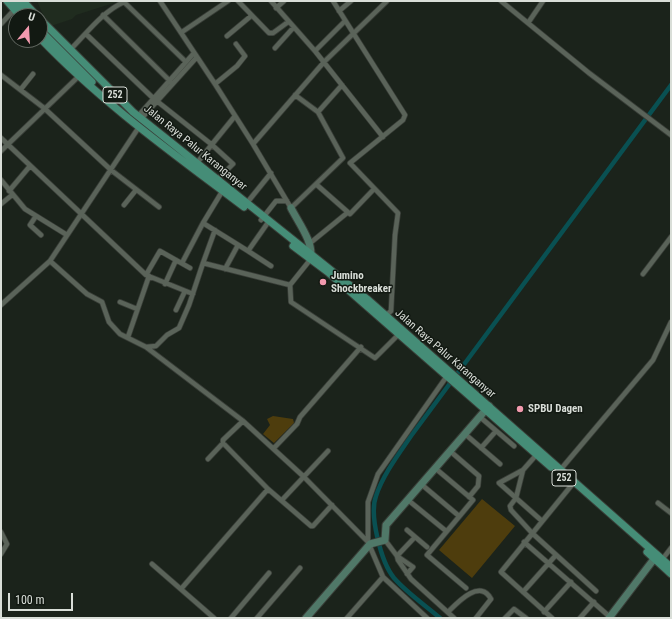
<!DOCTYPE html>
<html>
<head>
<meta charset="utf-8">
<style>
	body { margin:0 }
	#map { position:relative; width:672px; height:619px; overflow:hidden; background:#1b231b; font-family:"Roboto Condensed",sans-serif }
	canvas { display:block }
	.frame { position:absolute; inset:0; border:2px solid #d9ded8; pointer-events:none }
	.north { position:absolute; left:8px; top:8px; width:40px; height:40px; box-sizing:border-box; background:#121912; border:1px solid #626861; border-radius:50%; rotate:18deg; font-size:11px; font-weight:700; line-height:16px; text-align:center; color:#d9ded8 }
	.north::after { content:''; display:block; margin:auto; width:14px; height:18px; background:#f29aae; clip-path:polygon(50% 0,100% 100%,50% 72%,0 100%) }
	.scale { position:absolute; left:8px; top:593px; width:65px; height:18px; box-sizing:border-box; border:2px solid #d9ded8; border-top:0; padding-left:5px; font-size:12px; line-height:14px; white-space:nowrap; color:#d9ded8; -webkit-text-stroke:3px #121912; paint-order:stroke }
</style>
</head>
<body>
<div id="map">
<canvas width="672" height="619"></canvas>
<div class="frame"></div>
<div class="north">U</div>
<div class="scale">100 m</div>
</div>
<script>
const ctx = document.querySelector('canvas').getContext('2d');
ctx.lineJoin = 'round';
function fillPath(path, color) { ctx.fillStyle = color; ctx.fill(path, 'evenodd'); }
function stroke(path, color, width, dash) { ctx.strokeStyle = color; ctx.lineWidth = width; ctx.lineCap = dash ? 'butt' : 'round'; ctx.setLineDash(dash || []); ctx.stroke(path); }
function drawText(font, color, halo, rows, align = 'center') {
  ctx.font = font + ' "Roboto Condensed",sans-serif'; ctx.lineWidth = 3; ctx.setLineDash([]); ctx.textBaseline = 'middle'; ctx.strokeStyle = halo; ctx.fillStyle = color; for (const [text, x, y, turn = 0] of rows) {
    ctx.save(); ctx.translate(x, y); ctx.rotate((+turn || 0) * Math.PI / 180); ctx.textAlign = isNaN(turn) ? turn : align; if (halo) ctx.strokeText(text, 0, 0); ctx.fillText(text, 0, 0); ctx.restore();
  }
}
fillPath(new Path2D(`
	M 37,1 L 120,1 L 76,15 L 72,19 L 51,26 L 45,19 Z`), '#202c1f');
fillPath(new Path2D(`
	M 273,416 L 293,419 L 294,423 L 274,443 L 263,434 L 270,425 L 267,419 Z
	M 482,499 L 515,526 L 472,578 L 439,550 Z`), '#4e3d0d');
stroke(new Path2D(`
	M 440,618 C 425,605 407,593 394,578 C 381,562 369,515 376,496 C 383,475 398,455 411,436 L 671,85`), '#095052', 4.5);
const street = new Path2D(`
	M 160,1 L 215,84 L 253,144
	M 238,1 L 269,33 L 273,33 L 288,22
	M 271,1 L 315,51 L 383,137
	M 333,1 L 405,115 L 403,120 L 350,163 L 398,213 L 395,235 L 391,311 L 384,317
	M 501,1 L 589,73 L 671,135
	M 276,8 L 284,1
	M 339,11 L 351,1
	M 103,15 L 172,83
	M 528,23 L 543,1
	M 1,24 L 14,10
	M 182,32 L 228,1
	M 86,34 L 153,98 L 211,144 L 233,164 L 216,181
	M 227,36 L 251,16
	M 275,48 L 293,28
	M 70,50 C 87,33 102,12 124,2 L 186,62
	M 315,51 L 345,21
	M 1,75 L 44,108 L 111,170 L 159,207
	M 215,84 L 237,66 L 245,56 L 236,44
	M 21,89 L 33,74
	M 295,95 L 318,112 L 343,158 L 291,208 L 253,144 L 324,62 L 387,1
	M 318,112 L 342,85
	M 138,116 L 194,53
	M 141,119 L 197,57
	M 1,138 L 146,275 L 193,294
	M 1,151 L 79,76
	M 196,164 L 235,116
	M 1,180 L 25,209 L 67,235
	M 317,185 L 350,214 L 374,189
	M 9,191 L 30,166
	M 1,204 L 12,195
	M 246,204 L 271,173
	M 124,205 L 136,190
	M 36,216 L 30,225 L 41,235
	M 261,220 L 276,201 L 287,201
	M 203,223 L 248,251 L 269,221
	M 309,244 L 347,213
	M 248,251 L 271,266
	M 310,260 L 290,285 L 291,302 L 375,358 L 400,333
	M 50,261 L 87,294 L 102,302 L 109,322 L 120,334 L 146,347 L 243,421
	M 182,263 L 203,223 L 223,190
	M 203,263 L 215,230
	M 225,269 L 238,245
	M 643,274 L 671,237
	M 146,275 L 160,251 L 190,268
	M 165,284 L 176,260
	M 120,302 L 137,309
	M 1,305 L 50,261 L 139,127
	M 176,310 L 185,291
	M 128,337 L 149,276
	M 146,347 L 156,346 L 167,335 L 179,328 L 189,305 L 203,263 L 290,285
	M 480,417 L 514,446
	M 465,434 L 500,464
	M 274,448 L 297,424 L 300,417 L 361,347
	M 481,448 L 496,431
	M 450,451 L 479,476 L 478,486 L 469,497
	M 538,453 L 523,470 L 499,483 L 542,521
	M 208,459 L 223,443
	M 435,468 L 473,500 L 427,555 L 466,588
	M 561,469 L 653,360 L 671,322
	M 523,470 L 516,498 L 510,506 L 511,510 L 532,533 L 596,591
	M 421,484 L 459,516
	M 282,500 L 328,451
	M 408,500 L 446,531
	M 658,503 L 671,513
	M 332,505 L 313,526 L 311,526 L 268,489 L 223,443 L 223,440 L 243,421 L 303,476 L 368,542 L 383,577 L 427,618
	M 407,530 L 427,547
	M 1,532 L 7,544 L 1,554
	M 385,540 L 397,556 L 398,560 L 411,579 L 454,618
	M 368,542 L 368,502 L 378,474 L 447,376
	M 524,542 L 610,617
	M 661,561 L 671,548
	M 152,564 L 214,618
	M 407,574 L 413,567 L 397,556 L 415,537
	M 181,589 L 268,489
	M 523,592 L 556,555
	M 448,612 C 457,603 480,578 491,599 L 476,618
	M 544,612 L 571,582
	M 231,618 L 269,573
	M 257,618 L 300,568
	M 347,618 L 383,577
	M 505,618 L 514,609 L 526,618
	M 552,618 L 501,572 L 575,481
	M 580,618 L 594,602`);
const secondary = new Path2D(`
	M 291,208 C 298,222 315,244 310,259
	M 306,618 L 370,544 L 385,540 L 386,525 L 489,406
	M 609,618 L 657,555`);
const primary = new Path2D(`
	M 7,1 L 20,16
	M 14,1 L 27,16
	M 23,1 L 37,16
	M 40,19 L 133,112 L 367,299 L 671,567
	M 40,30 L 92,82
	M 40,38 C 101,102 174,154 244,207
	M 293,246 L 329,273 L 551,467
	M 647,552 L 671,574`);
stroke(street, '#393e38', 6);
stroke(secondary, '#393e38', 9);
stroke(primary, '#393e38', 9);
stroke(street, '#5a6359', 4.5);
stroke(secondary, '#507868', 7);
stroke(primary, '#458d77', 7);
for (const [x, y, r, color] of [
	[323,282,4,"#f29aae"],
	[520,409,4,"#f29aae"]
]) { const dot = new Path2D(); dot.arc(x, y, r, 0, 2 * Math.PI); ctx.fillStyle = color; ctx.fill(dot); stroke(dot, '#121912', 1.5); }
for (const [x, y, w] of [
	[115,95,24],
	[564,478,24]
]) { const box = new Path2D(); box.roundRect(x - w / 2, y - 8, w, 16, 3); ctx.fillStyle = '#121912'; ctx.fill(box); stroke(box, '#d9ded8', 1); }
drawText('bold 10px', '#d9ded8', null, [
	["252",115,95],
	["252",564,478]
]);
drawText('11px', '#d9ded8', '#121912', [
	["Jalan Raya Palur Karanganyar",195,148,39],
	["Jalan Raya Palur Karanganyar",445,354,41]
]);
drawText('bold 11px', '#d9ded8', '#121912', [
	["Jumino",331,276],
	["Shockbreaker",331,289],
	["SPBU Dagen",528,409]
], 'left');
</script>
</body>
</html>
